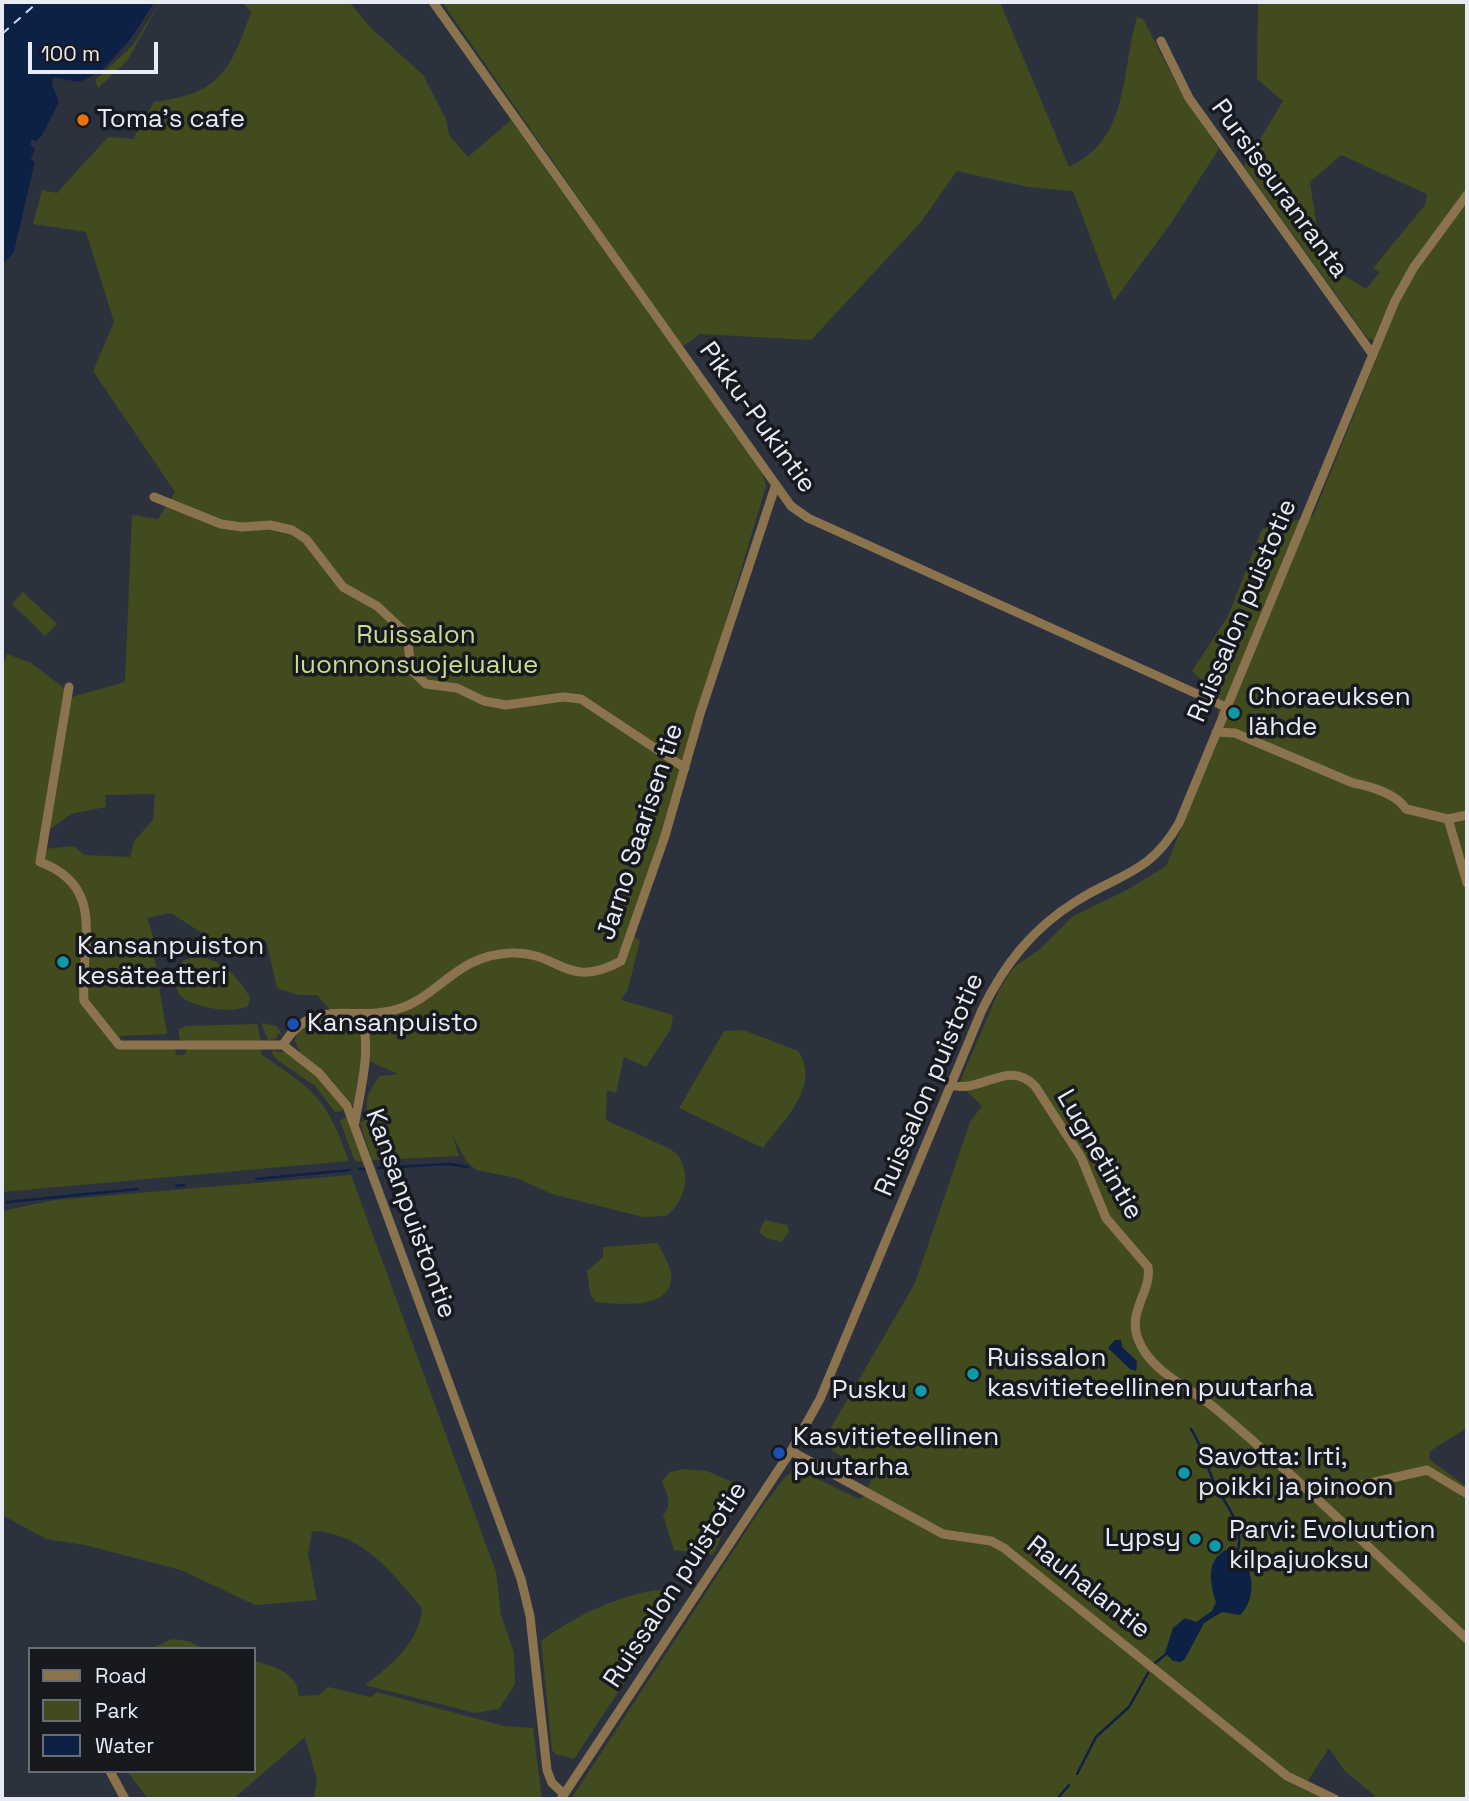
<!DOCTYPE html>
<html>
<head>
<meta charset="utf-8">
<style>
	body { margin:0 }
	#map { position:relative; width:1469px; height:1801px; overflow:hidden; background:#2c313e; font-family:"Space Grotesk",sans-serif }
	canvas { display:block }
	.frame { position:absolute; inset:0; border:4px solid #e8ebf4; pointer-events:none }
	.legend { position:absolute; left:28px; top:1647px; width:228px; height:126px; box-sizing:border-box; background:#17191f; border:2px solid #6b6d74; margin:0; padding:9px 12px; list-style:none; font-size:21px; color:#e8ebf4 }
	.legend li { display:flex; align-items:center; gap:14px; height:35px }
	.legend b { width:35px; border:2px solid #6b6d74 }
	.scale { position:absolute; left:28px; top:42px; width:130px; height:32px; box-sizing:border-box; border:4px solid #e8ebf4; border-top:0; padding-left:9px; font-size:21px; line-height:24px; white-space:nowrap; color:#e8ebf4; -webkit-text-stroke:5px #17191f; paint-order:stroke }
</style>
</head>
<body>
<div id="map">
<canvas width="1469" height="1801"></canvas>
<div class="frame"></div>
<ul class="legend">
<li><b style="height:9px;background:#8b734e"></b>Road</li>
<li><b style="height:19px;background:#424b1d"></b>Park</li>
<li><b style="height:19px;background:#0d2045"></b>Water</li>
</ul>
<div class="scale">100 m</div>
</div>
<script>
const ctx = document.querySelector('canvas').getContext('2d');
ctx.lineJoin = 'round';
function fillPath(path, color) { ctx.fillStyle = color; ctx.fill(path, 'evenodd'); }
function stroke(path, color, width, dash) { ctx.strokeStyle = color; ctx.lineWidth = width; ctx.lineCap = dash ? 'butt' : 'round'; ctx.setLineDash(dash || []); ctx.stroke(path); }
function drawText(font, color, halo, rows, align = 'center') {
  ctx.font = font + ' "Space Grotesk",sans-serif'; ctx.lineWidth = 7; ctx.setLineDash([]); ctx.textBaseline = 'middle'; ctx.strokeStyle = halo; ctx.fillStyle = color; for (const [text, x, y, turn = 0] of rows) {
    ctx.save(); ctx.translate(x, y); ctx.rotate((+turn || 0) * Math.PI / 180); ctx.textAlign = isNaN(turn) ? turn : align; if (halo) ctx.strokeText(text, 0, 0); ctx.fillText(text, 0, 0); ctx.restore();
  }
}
fillPath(new Path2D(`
	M 160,2 L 127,61 L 98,88 L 95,80 L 133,45 Z
	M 242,2 L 349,2 L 371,28 L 423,75 L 446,119 L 449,135 L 468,157 L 511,120 L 762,472 L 766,486 L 632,935 L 640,941 L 628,989 L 621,1000 L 673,1015 L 671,1029 L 646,1067 L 624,1057 L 616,1093 L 607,1090 L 606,1120 C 616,1125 672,1148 677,1154 C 692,1174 686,1200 666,1216 L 643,1217 L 552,1194 L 517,1178 L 476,1170 L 466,1161 L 452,1134 L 459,1156 L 372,1160 L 360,1123 L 368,1118 C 364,1100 369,1090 380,1076 L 398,1074 L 369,1061 L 369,1024 L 378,1010 L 330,1010 L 317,995 L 298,995 L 277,988 L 266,940 L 216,942 L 171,913 L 147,918 L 157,948 L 153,950 L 167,1034 L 120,1036 L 121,1048 L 175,1047 L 176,1055 L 184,1055 L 188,1048 L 261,1047 L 262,1055 C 317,1092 326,1098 349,1161 L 2,1192 L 2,668 L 7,654 L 31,663 L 71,693 L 72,697 L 125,682 L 132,515 L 158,519 L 175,492 L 93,371 L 114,322 L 86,232 L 33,224 L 42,190 L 57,193 L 108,137 L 133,139 L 154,102 C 221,93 230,71 251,12 ZM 155,794 L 153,820 L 134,841 L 130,857 L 84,855 L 74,846 L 45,849 L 49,830 L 71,814 L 106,807 L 105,795 Z
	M 442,2 L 1000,2 L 1069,167 C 1128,139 1121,78 1135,25 L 1137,17 L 1143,19 L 1179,88 L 1219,149 L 1171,223 L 1114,301 L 1073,191 L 1028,187 L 957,171 L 921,222 L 811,340 L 700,334 L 682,347 Z
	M 1258,2 L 1467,2 L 1467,1428 L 1430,1451 L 1429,1459 L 1467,1487 L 1460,1496 L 1467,1499 L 1467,1799 L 1375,1799 L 1374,1795 L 1345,1771 L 1329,1748 L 1303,1788 L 1328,1799 L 571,1799 L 760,1510 L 786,1476 L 797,1469 L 859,1499 L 864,1496 L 872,1478 L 822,1443 L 915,1283 L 970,1122 L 982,1106 L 959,1084 L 1000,988 L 1014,967 L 1040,949 L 1073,916 L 1127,890 L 1166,866 L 1219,736 L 1217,695 L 1192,671 L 1228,616 L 1262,529 L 1313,516 L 1380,350 L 1372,339 L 1368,339 L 1244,166 L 1283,101 L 1257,79 ZM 1341,155 L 1427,194 L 1425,205 L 1373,268 L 1380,272 L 1366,289 L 1322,262 L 1310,182 Z
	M 23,592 L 57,624 L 45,636 L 12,604 Z
	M 198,957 C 224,960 236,976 250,997 L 248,1006 C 230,1014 198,1008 181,997 L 173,982 C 175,965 181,959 198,957 Z
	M 349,1017 C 373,1031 360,1084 353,1106 L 330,1078 L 301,1055 L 295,1041 C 299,1016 329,1018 349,1017 Z
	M 261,1023 L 277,1026 L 282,1035 L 278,1033 L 276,1039 L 268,1040 Z
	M 257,1024 L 261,1041 L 182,1041 L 179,1038 L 179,1029 L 186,1026 Z
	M 743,1030 L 798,1051 C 822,1087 782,1121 763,1148 L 679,1108 L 724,1031 Z
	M 273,1048 C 277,1054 279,1050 285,1052 C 309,1062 334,1088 344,1111 L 335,1112 L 315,1086 L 277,1060 L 272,1054 Z
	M 347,1116 L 365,1162 L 355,1161 L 340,1121 Z
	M 351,1175 L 496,1572 L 501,1615 L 514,1652 L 515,1684 L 499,1709 L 475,1713 L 365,1685 C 391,1666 420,1641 422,1608 C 391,1572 363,1533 312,1531 L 308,1554 L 317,1600 L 255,1605 L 181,1570 L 85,1545 L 46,1539 L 2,1515 L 2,1211 L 55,1200 Z
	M 765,1220 L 787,1225 L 789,1232 L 781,1242 L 766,1238 L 759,1231 Z
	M 658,1243 C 662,1253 670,1264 671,1274 C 675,1311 617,1304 596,1302 L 590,1294 L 587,1271 L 603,1257 L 603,1247 Z
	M 684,1469 L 707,1471 L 744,1487 L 713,1555 L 674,1550 L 663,1515 C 673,1504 667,1494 662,1481 L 670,1472 Z
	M 664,1589 L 680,1598 L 574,1759 L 555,1754 L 552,1750 L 541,1641 C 578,1614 618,1595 664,1589 Z
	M 172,1639 L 188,1641 L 205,1649 L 150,1649 Z
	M 254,1661 C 275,1667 297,1672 299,1696 L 319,1695 L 328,1687 L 371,1697 L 377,1692 L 504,1726 L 533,1728 L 542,1799 L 314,1799 L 317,1780 L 305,1737 L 233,1799 L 148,1799 L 127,1771 L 254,1771 Z`), '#424b1d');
fillPath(new Path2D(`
	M 2,2 L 155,2 C 140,25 113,72 86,81 C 75,84 64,77 53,78 L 59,102 L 31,159 L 35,162 L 14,252 L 2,265 Z
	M 1115,1340 L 1121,1340 L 1122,1347 L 1137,1361 L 1136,1371 L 1130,1369 L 1108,1348 Z
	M 1228,1549 C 1254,1556 1259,1598 1240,1615 L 1222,1612 L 1204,1623 L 1185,1659 L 1181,1662 L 1173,1661 L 1165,1653 L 1173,1628 L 1185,1618 L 1196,1622 L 1212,1611 L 1216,1602 C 1210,1583 1205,1559 1228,1549 Z`), '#0d2045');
fillPath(new Path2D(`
	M 158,2 L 132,42 L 103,74 L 82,84 L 56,81 L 63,103 L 38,150 L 35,158 L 38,163 L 17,253 L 2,268 L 14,252 L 35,163 L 31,159 L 35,149 L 30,144 L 32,139 L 36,141 L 42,135 L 59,102 L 52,85 L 53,78 L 80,82 L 101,71 L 130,40 L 154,3 Z`), '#2c313e');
stroke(new Path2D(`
	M 378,1168 L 449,1164 L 468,1167
	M 359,1169 L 367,1169
	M 256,1179 L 350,1170
	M 176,1186 L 184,1185
	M 7,1202 L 137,1189
	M 1191,1429 C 1201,1444 1206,1463 1213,1480 C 1225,1507 1246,1522 1237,1555
	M 1155,1663 L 1166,1654
	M 1077,1774 L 1096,1737 L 1129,1707 L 1148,1673
	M 1057,1799 L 1069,1785`), '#0d2045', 2.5);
stroke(new Path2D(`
	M 2,34 L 38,2`), '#ccdbf7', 2, [9, 7]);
stroke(new Path2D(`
	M 433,2 L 791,506 L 808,518 L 1226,707
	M 1161,41 L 1189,98 L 1373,355
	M 154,497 L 221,524 L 242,527 L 270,525 L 292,530 L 306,539 L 343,587 L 377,606 L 407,634 L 411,670 L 426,684 L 457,688 L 484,701 L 506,705 L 563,697 L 581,699 L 685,768
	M 69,687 L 40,862 C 108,887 80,945 84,1001 L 119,1045 L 283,1045 L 319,1073 L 347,1106 L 521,1579 L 530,1616 L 547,1770 L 552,1783 L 564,1794
	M 1216,732 L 1235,733 L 1353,783 C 1370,786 1397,794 1406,809 L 1448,819 L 1467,815
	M 1448,819 L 1467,883
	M 283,1045 C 313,995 354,1023 398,1009 C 439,997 456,955 511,953 C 560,951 566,991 621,961 L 665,836 L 700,714 L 775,487
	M 951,1085 C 982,1094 1008,1058 1035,1086 L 1081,1157 L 1106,1218 L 1148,1267 C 1152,1291 1127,1312 1138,1339 C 1151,1373 1190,1387 1216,1409 C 1302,1482 1384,1562 1467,1639
	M 355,1122 C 361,1086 372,1050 361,1014
	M 791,1451 L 943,1534 L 991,1541 L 1004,1548 L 1287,1776 L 1335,1799
	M 1299,1486 L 1340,1490 L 1427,1470 L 1467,1494
	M 110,1771 L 125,1799
	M 561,1799 L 791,1451 L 820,1399 L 982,1010 C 1004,965 1032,929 1075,902 C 1120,873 1149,875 1179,823 L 1395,301 L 1414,267 L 1467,195`), '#8b734e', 9);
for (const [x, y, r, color] of [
	[83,120,7,"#e8710a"],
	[1234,713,7,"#0f9aa8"],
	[63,962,7,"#0f9aa8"],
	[293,1024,7,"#1a4fb4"],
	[973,1374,7,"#0f9aa8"],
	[921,1391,7,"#0f9aa8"],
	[779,1453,7,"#1a4fb4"],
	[1184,1473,7,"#0f9aa8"],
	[1195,1539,7,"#0f9aa8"],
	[1215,1546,7,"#0f9aa8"]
]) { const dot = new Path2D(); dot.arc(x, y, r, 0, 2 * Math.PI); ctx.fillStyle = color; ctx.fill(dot); stroke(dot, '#17191f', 2.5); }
drawText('26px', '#e8ebf4', '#17191f', [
	["Toma's cafe",97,120],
	["Choraeuksen",1248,698],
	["lähde",1248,728],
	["Kansanpuiston",77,947],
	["kesäteatteri",77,977],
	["Kansanpuisto",307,1024],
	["Ruissalon",987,1359],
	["kasvitieteellinen puutarha",987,1389],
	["Pusku",907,1391,"right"],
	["Kasvitieteellinen",793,1438],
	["puutarha",793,1468],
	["Savotta: Irti,",1198,1458],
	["poikki ja pinoon",1198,1488],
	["Parvi: Evoluution",1229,1531],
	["kilpajuoksu",1229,1561],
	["Lypsy",1181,1539,"right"]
], 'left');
drawText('26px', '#e8ebf4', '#17191f', [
	["Pursiseuranranta",1279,189,54],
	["Pikku-Pukintie",757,418,54],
	["Ruissalon puistotie",1243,611,-67],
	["Jarno Saarisen tie",641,832,-72],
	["Ruissalon puistotie",930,1085,-67],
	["Lugnetintie",1099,1155,60],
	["Kansanpuistontie",410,1214,70],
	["Ruissalon puistotie",676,1585,-57],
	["Rauhalantie",1088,1588,38]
]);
drawText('26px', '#cbdc8e', '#17191f', [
	["Ruissalon",416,636],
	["luonnonsuojelualue",416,666]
]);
</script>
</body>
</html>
